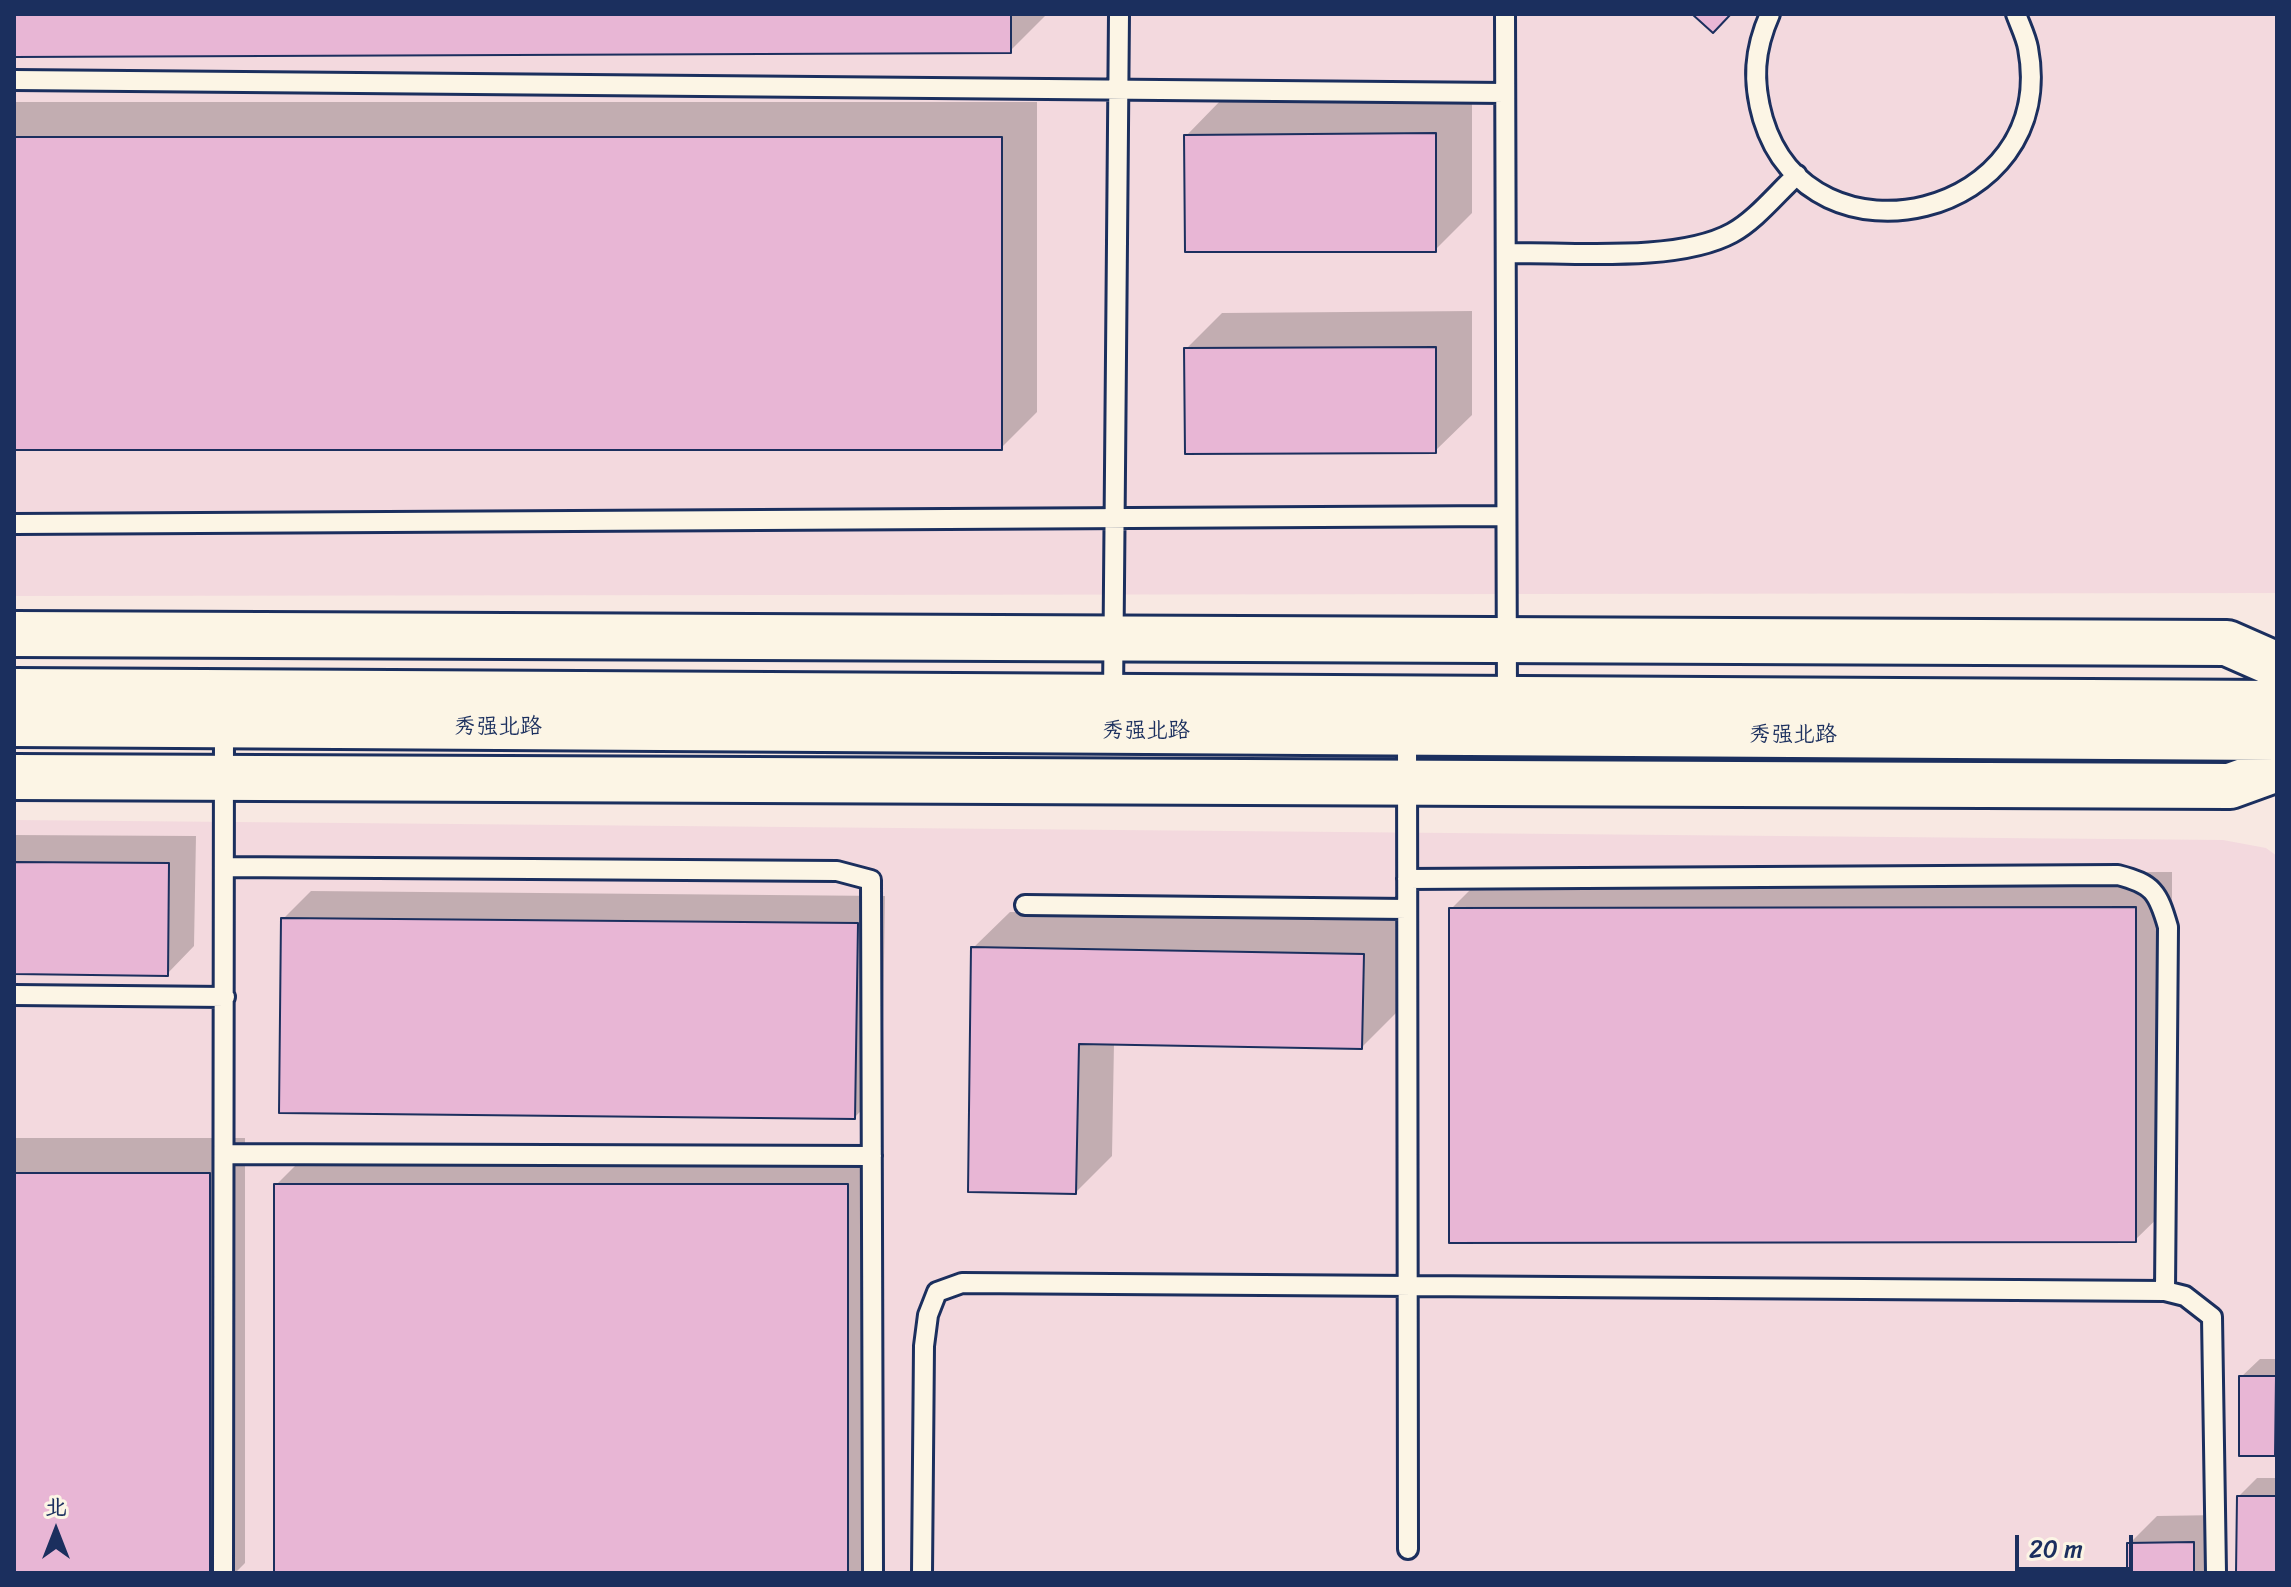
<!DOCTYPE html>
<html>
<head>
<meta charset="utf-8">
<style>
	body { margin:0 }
	#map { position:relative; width:2291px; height:1587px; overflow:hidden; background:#f8e8e2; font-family:Sriracha,"LXGW WenKai TC",sans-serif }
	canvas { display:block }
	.frame { position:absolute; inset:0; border:16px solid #1b2f5e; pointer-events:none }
	.north { position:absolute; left:16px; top:1491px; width:80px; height:80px; -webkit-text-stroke:6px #fcf5e5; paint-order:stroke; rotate:0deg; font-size:22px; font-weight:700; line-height:32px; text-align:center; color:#1b2f5e }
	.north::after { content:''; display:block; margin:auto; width:28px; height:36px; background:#1b2f5e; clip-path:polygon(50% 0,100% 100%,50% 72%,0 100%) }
	.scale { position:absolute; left:2015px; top:1535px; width:118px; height:36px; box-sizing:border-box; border:4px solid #1b2f5e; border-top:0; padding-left:10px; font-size:24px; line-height:28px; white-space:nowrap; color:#1b2f5e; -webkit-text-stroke:6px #fcf5e5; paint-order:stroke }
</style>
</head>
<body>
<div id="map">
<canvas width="2291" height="1587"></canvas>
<div class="frame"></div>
<div class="north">北</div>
<div class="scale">20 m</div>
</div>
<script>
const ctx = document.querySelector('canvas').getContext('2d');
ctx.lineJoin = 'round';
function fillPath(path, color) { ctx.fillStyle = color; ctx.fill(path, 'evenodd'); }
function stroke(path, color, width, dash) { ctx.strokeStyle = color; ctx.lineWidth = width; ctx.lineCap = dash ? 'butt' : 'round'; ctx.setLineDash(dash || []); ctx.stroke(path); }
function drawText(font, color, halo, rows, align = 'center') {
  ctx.font = font + ' Sriracha,"LXGW WenKai TC",sans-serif'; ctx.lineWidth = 6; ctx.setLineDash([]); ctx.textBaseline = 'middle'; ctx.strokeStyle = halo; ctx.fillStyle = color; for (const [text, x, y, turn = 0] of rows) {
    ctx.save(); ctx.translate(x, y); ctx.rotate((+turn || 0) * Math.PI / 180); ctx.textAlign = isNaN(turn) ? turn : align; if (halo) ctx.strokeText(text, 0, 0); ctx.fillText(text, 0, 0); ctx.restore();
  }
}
fillPath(new Path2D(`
	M 14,14 L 2277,14 L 2277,593 L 14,596 Z
	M 14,820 L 2223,840 L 2266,848 L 2277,856 L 2277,1573 L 14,1573 Z`), '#f3d9de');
fillPath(new Path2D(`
	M 14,14 L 1047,14 L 1010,51 L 14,55 Z
	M 1472,98 L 1472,213 L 1435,250 L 1186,136 L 1222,99 Z
	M 14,102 L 1037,102 L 1037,412 L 1001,448 L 14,448 Z
	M 1472,311 L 1472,415 L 1435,451 L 1186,349 L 1222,313 Z
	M 14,835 L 196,836 L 194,946 L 167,974 L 14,972 Z
	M 2172,872 L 2172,1204 L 2135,1240 L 1451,909 L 1487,873 Z
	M 311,891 L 885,896 L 882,1089 L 855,1117 L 283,919 Z
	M 1010,912 L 1399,918 L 1398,1011 L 1362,1047 L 1114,1043 L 1112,1156 L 1076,1192 L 973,948 Z
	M 14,1138 L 245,1138 L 245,1563 L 235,1573 L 14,1573 Z
	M 304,1157 L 875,1157 L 875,1573 L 276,1573 L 276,1185 Z
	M 2260,1359 L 2277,1359 L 2274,1454 L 2241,1377 Z
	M 2257,1478 L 2277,1478 L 2277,1573 L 2238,1573 L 2239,1496 Z
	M 2220,1515 L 2221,1573 L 2129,1573 L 2129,1544 L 2157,1516 Z`), '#0003');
const building = new Path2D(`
	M 14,14 L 1011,14 L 1011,53 L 14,57 Z
	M 1692,14 L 1731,14 L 1713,33 Z
	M 1436,133 L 1436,252 L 1185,252 L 1184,135 Z
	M 14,137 L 1002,137 L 1002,450 L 14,450 Z
	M 1436,347 L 1436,453 L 1185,454 L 1184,348 Z
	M 14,862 L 169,863 L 168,976 L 14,974 Z
	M 2136,907 L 2136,1242 L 1449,1243 L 1449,908 Z
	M 281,918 L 858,923 L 855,1119 L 279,1113 Z
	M 971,947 L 1364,954 L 1362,1049 L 1079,1044 L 1076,1194 L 968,1192 Z
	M 14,1173 L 210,1173 L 210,1573 L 14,1573 Z
	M 274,1184 L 848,1184 L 848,1573 L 274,1573 Z
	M 2239,1376 L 2276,1376 L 2275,1456 L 2239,1456 Z
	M 2237,1496 L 2277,1496 L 2277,1573 L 2236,1573 Z
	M 2194,1542 L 2194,1573 L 2127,1573 L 2127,1543 Z`);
fillPath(building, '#e8b6d5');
stroke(building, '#1b2f5e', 2);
const service = new Path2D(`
	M 1505,14 L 1507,702
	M 1770,14 C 1754,50 1752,81 1763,119 C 1810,276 2060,218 2028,48 C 2026,37 2020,25 2016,14
	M 14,80 L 1505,93
	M 1506,253 C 1569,252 1677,263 1732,233 C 1756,220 1777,193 1797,175
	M 14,524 L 1506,516
	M 1113,697 L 1119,14
	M 1407,733 L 1408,1549
	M 225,867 L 837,871 L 871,880 L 873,1573
	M 1407,879 L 2118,875 C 2153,884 2158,892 2168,927 L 2165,1291 L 2185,1296 L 2212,1317 L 2216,1573
	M 1025,905 L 1407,909
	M 14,995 L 225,997
	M 224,1154 L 872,1156
	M 223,1573 L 224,723
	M 922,1573 L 924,1346 L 928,1315 L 937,1292 L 962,1283 L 2165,1291`);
const tertiary = new Path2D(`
	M 14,634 L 2227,643 L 2277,665
	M 14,691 L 2277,703
	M 14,724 L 2277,738
	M 14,777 L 2230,786 L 2277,769`);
stroke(service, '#1b2f5e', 24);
stroke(tertiary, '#1b2f5e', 50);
stroke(service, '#fcf5e5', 18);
stroke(tertiary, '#fcf5e5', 44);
drawText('22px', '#1b2f5e', '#fcf5e5', [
	["秀强北路",498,727],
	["秀强北路",1146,731],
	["秀强北路",1793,735]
]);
</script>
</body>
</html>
